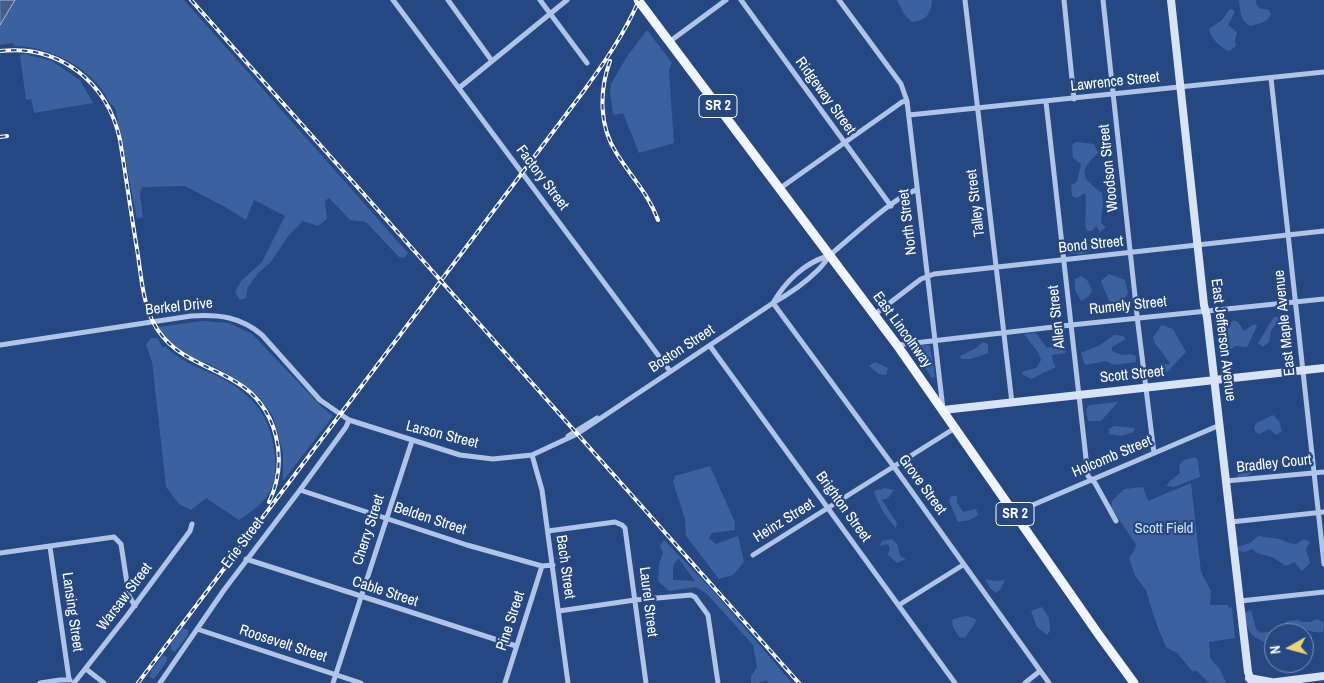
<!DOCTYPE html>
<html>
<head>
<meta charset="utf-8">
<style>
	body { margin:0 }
	#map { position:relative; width:1324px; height:683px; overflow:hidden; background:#264882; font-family:"Archivo Narrow",sans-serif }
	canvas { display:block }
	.north { position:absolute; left:1264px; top:623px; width:50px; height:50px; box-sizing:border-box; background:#264882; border:1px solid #7d91b4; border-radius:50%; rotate:263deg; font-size:14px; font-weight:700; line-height:20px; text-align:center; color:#fff }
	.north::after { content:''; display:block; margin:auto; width:18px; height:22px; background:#efd374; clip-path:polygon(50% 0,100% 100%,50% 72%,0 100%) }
</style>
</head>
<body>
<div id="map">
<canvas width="1324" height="683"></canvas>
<div class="north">N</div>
</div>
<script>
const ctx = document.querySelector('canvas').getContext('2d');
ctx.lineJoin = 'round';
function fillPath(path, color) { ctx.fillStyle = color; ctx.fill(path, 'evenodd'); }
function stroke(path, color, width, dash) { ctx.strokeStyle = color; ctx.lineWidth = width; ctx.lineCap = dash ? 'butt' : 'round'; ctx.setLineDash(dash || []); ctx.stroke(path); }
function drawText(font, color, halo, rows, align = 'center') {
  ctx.font = font + ' "Archivo Narrow",sans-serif'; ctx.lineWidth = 4.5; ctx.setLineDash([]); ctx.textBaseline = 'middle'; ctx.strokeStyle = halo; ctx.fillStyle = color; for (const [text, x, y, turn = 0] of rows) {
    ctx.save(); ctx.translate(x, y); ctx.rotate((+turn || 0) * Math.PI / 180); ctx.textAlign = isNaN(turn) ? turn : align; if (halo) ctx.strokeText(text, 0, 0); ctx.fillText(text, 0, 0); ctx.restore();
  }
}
fillPath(new Path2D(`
	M 15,0 L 184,0 L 408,253 L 404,258 L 399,257 L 366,222 L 350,220 L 329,198 L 325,201 L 327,219 L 318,226 L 303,221 L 289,235 L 270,263 L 258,273 L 248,287 L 246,298 L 240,300 L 235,292 L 241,281 L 262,262 L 285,216 L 254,200 L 246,220 L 225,207 L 185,186 L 142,187 L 140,194 L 143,217 L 137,219 L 115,108 C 108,102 106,95 101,88 C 81,63 47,47 15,46 L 13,43 L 0,45 L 0,25 Z
	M 897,0 L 932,0 C 931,14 926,21 912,22 L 904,14 Z
	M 1239,0 L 1256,0 L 1256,3 L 1259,8 L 1269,10 L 1271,14 C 1267,23 1258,24 1250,26 C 1240,21 1240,10 1239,0 Z
	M 1232,9 L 1235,12 L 1228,25 L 1237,32 L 1235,40 L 1236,46 L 1229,51 C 1221,48 1210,38 1209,29 L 1222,20 L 1229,10 Z
	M 647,30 L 672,63 L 669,70 L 674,143 L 639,153 L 623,113 L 614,115 L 613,113 L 610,93 L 611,84 L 626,58 Z
	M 25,54 L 52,61 L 80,80 L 93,103 L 34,113 L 31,99 L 26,100 L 20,55 Z
	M 1076,142 L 1094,144 L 1098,153 C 1077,172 1082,178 1102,193 L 1103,202 L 1101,223 L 1106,227 L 1100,232 L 1096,226 L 1092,231 L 1087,231 C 1083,221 1088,205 1085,193 L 1077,198 L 1072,196 L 1071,185 L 1077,182 L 1081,164 L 1073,158 L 1072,145 Z
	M 1085,240 L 1090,246 L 1090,251 L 1083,254 L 1069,254 L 1068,245 Z
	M 1109,274 L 1125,280 L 1128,293 L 1120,305 L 1109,301 L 1101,281 Z
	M 1081,276 L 1087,280 L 1092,290 L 1089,296 L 1081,301 L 1075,290 L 1075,279 Z
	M 1274,317 L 1278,317 L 1279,319 L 1271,331 L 1269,342 L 1263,347 L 1258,343 Z
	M 1233,320 L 1238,322 L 1244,331 L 1254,324 L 1257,326 L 1247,347 L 1235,346 L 1222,355 L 1220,343 Z
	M 203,321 L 229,323 L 252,334 L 322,407 L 333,416 L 283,481 L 283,453 L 273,416 L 258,396 L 236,379 L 209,364 L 191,358 L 177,349 L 158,327 Z
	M 1162,325 L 1173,329 L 1186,352 L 1167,372 L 1160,368 L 1160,363 L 1167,365 L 1170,363 L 1154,342 L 1153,337 Z
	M 1036,333 L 1047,348 L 1064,344 L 1066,353 L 1052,355 L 1053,362 L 1056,367 L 1031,379 L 1022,374 L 1024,371 L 1036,368 L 1041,360 L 1038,352 L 1024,334 Z
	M 1114,335 L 1123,336 L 1126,339 L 1112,347 L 1112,351 L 1122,355 L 1131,354 L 1136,356 L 1136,362 L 1114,365 L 1106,361 L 1085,365 L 1081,353 L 1100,345 Z
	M 151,338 L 157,338 L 163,348 L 165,346 C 183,363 196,366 217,376 C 254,394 272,417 275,459 C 277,492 265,503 239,520 L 206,498 L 191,510 L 179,504 L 166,487 L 152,362 L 146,345 Z
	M 983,342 L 988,344 L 988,353 L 971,359 L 961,359 L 960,356 L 976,348 Z
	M 930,345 L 935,376 L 934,377 L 932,378 L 912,348 L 913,346 Z
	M 875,362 L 888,368 L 886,375 L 879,374 L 869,366 Z
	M 1118,402 L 1101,421 L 1088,421 L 1086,410 L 1089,405 Z
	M 1273,415 L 1279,421 L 1282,431 L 1276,435 L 1269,429 L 1259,434 L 1255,431 L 1254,426 L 1258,422 Z
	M 1114,426 L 1135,428 L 1133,432 L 1121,436 L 1109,434 L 1109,429 Z
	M 1195,457 L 1198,460 L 1200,477 L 1174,487 L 1166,486 L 1171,480 L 1180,473 L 1179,465 L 1184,460 Z
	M 1252,464 L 1255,466 C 1251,476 1248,477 1237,477 L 1239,473 Z
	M 710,466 L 735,522 L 735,530 L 712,533 L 709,538 L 716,544 L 738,536 L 744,562 L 733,575 L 719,579 L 686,536 L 685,519 L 673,482 L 675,476 Z
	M 1191,483 L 1201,572 L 1211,591 L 1210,605 L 1228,605 L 1229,608 L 1232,607 L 1235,638 L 1209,642 L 1210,658 L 1220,669 L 1226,683 L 1209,683 L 1196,670 L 1193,672 L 1177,653 L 1166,647 L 1155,620 L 1146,590 L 1135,576 L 1129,558 L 1135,549 L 1136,544 L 1111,508 L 1112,501 L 1124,489 L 1143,487 L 1148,501 Z
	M 885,488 L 894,490 L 888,498 L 882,500 L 897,523 L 896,528 C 886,517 878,505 874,491 Z
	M 951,496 L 957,496 L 957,502 L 963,512 L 976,509 L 978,515 L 970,520 L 958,522 L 949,501 Z
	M 1258,536 L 1280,539 L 1289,543 L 1296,544 L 1304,539 L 1310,542 L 1306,549 L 1310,563 L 1302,571 L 1294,562 L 1286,566 L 1272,557 L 1257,553 L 1252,549 L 1245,552 L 1237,551 L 1237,547 L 1250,543 Z
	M 892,539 L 897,544 L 900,556 L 906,559 L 897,563 L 888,555 L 890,547 L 887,544 L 880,546 L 882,541 Z
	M 664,540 L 714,592 L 792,683 L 768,683 L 767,680 L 759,682 L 758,683 L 751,683 L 751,676 L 757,667 L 753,645 L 707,594 L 696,587 L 669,591 L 658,581 L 659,564 L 663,553 L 660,546 ZM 678,559 L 679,559 L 695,581 L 673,580 L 673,565 Z
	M 985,579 L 996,581 L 1005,580 L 1000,590 L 996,593 L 990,588 Z
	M 1042,607 L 1049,618 L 1050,631 L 1047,635 L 1037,627 L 1031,611 Z
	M 1251,610 L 1256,629 L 1261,633 C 1273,631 1280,631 1287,621 L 1299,620 L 1301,622 L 1310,622 L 1317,619 L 1324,623 L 1323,632 C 1311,633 1305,630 1295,624 L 1287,626 L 1284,633 L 1274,633 L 1274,639 L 1268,643 C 1249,637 1248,631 1244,613 Z
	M 968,616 L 977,620 L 965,638 L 959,637 L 953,627 L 952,620 L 960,617 Z
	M 182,628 L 188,630 L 188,635 L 175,652 L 171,650 L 171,644 Z
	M 163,655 L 167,657 L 167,661 L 154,679 L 150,677 L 151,671 Z`), '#3b619f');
const water = new Path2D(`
	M 0,0 L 15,0 L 0,25 Z`);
fillPath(water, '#445d86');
stroke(water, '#a3bee7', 1);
stroke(new Path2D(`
	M 393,0 L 670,371
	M 448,0 L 492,61
	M 540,0 L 587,63
	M 741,0 L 891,206
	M 839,0 L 901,84 L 907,101 L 943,409
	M 965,0 L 1012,403
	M 1064,0 L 1074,99
	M 1103,0 L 1138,324 L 1154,453
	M 669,42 L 726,0
	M 1271,78 L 1324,564
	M 459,88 L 567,0
	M 1046,102 L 1088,476 L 1095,483 L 1116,521
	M 909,115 L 1324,72
	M 779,189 L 902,102 L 907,101
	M 773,303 L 897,471 L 1049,683
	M 773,303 C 785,282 804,263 828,256
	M 874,315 L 921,279 L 934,274 L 1324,231
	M 0,345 L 191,316 C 219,314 241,317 262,335 L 320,400 L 349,420 L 460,455 L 493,459 L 532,455 L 577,434 L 773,303 C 789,294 805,283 818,270 C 825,263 829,255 837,249 C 854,235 898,194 917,190
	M 897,345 L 1071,325 L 1324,299
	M 710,346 L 955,683
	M 568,436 L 597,418
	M 532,455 L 542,490 L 568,683
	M 1226,481 L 1324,472
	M 300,490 L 467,545 L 542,566 L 553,565
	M 1014,513 L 1220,425
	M 1231,522 L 1324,512
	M 548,531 L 615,522 L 622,525 L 625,528 L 646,683
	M 50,547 L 69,679
	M 0,553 L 114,537 L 121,544 L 129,596 L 135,606
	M 753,555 L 955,428
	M 246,559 L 516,646
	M 1240,601 L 1324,592
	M 899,605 L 963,565
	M 559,611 L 635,600 L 691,595 L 695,597 L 708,615 L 718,683
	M 197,629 L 361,683
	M 86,669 L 104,683
	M 40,683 L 60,680 L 70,680
	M 74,683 L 126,617 L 190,531 L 192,524
	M 160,683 L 224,590 L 300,490 L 346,427 L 349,420
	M 333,683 L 412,441
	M 505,683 L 542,566
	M 1025,683 L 1040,671`), '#afc4e7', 5);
stroke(new Path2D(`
	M 1171,0 L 1204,305 L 1207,317 L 1248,672 L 1252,683
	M 943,410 L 1324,368
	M 1249,678 L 1271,682
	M 1269,683 L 1324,676`), '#d8e3f6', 8);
stroke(new Path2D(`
	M 638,0 L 897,345 L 1099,635 L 1134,683`), '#f0f4fd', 9);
const rail = new Path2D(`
	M 191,0 L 799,683
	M 0,51 C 60,44 108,83 120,140 C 126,177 131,213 137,249 C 141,273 142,298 152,320 C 171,358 203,362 236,382 C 278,407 289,460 269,502
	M 610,61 C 599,91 599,127 617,154 C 632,178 648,193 658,220
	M 0,137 L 7,136
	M 138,683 L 583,92 C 604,63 625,33 639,0`);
stroke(rail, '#fff', 4);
stroke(rail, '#264882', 2, [5.5]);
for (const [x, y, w] of [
	[718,106,38],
	[1015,514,38]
]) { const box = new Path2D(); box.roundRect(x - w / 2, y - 11.5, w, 23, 4); ctx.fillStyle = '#264882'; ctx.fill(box); stroke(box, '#fff', 1); }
drawText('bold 14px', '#fff', null, [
	["SR 2",718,106],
	["SR 2",1015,514]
]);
drawText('15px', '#fff', '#264882', [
	["Lawrence Street",1115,82,-6],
	["Ridgeway Street",825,96,54],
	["Woodson Street",1109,168,-96],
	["Factory Street",542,178,53],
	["Talley Street",976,203,-97],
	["North Street",908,222,-97],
	["Bond Street",1091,245,-6],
	["Rumely Street",1128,306,-6],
	["Berkel Drive",179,307,-6],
	["Allen Street",1057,317,-96],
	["East Maple Avenue",1285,323,-96],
	["East Lincolnway",902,330,54],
	["East Jefferson Avenue",1223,340,83],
	["Boston Street",682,349,-33],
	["Scott Street",1132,375,-6],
	["Larson Street",442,435,14],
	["Holcomb Street",1112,457,-23],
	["Bradley Court",1274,464,-6],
	["Grove Street",922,485,54],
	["Brighton Street",843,507,54],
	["Belden Street",430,519,18],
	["Heinz Street",784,521,-32],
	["Cherry Street",369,530,-72],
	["Erie Street",243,543,-53],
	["Bach Street",565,567,82],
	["Cable Street",385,592,18],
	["Warsaw Street",125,597,-53],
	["Laurel Street",648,602,83],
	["Lansing Street",72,612,82],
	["Pine Street",511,621,-72],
	["Roosevelt Street",283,644,18]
]);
drawText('15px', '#d2e0f5', '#264882', [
	["Scott Field",1164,529]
]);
</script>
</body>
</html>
